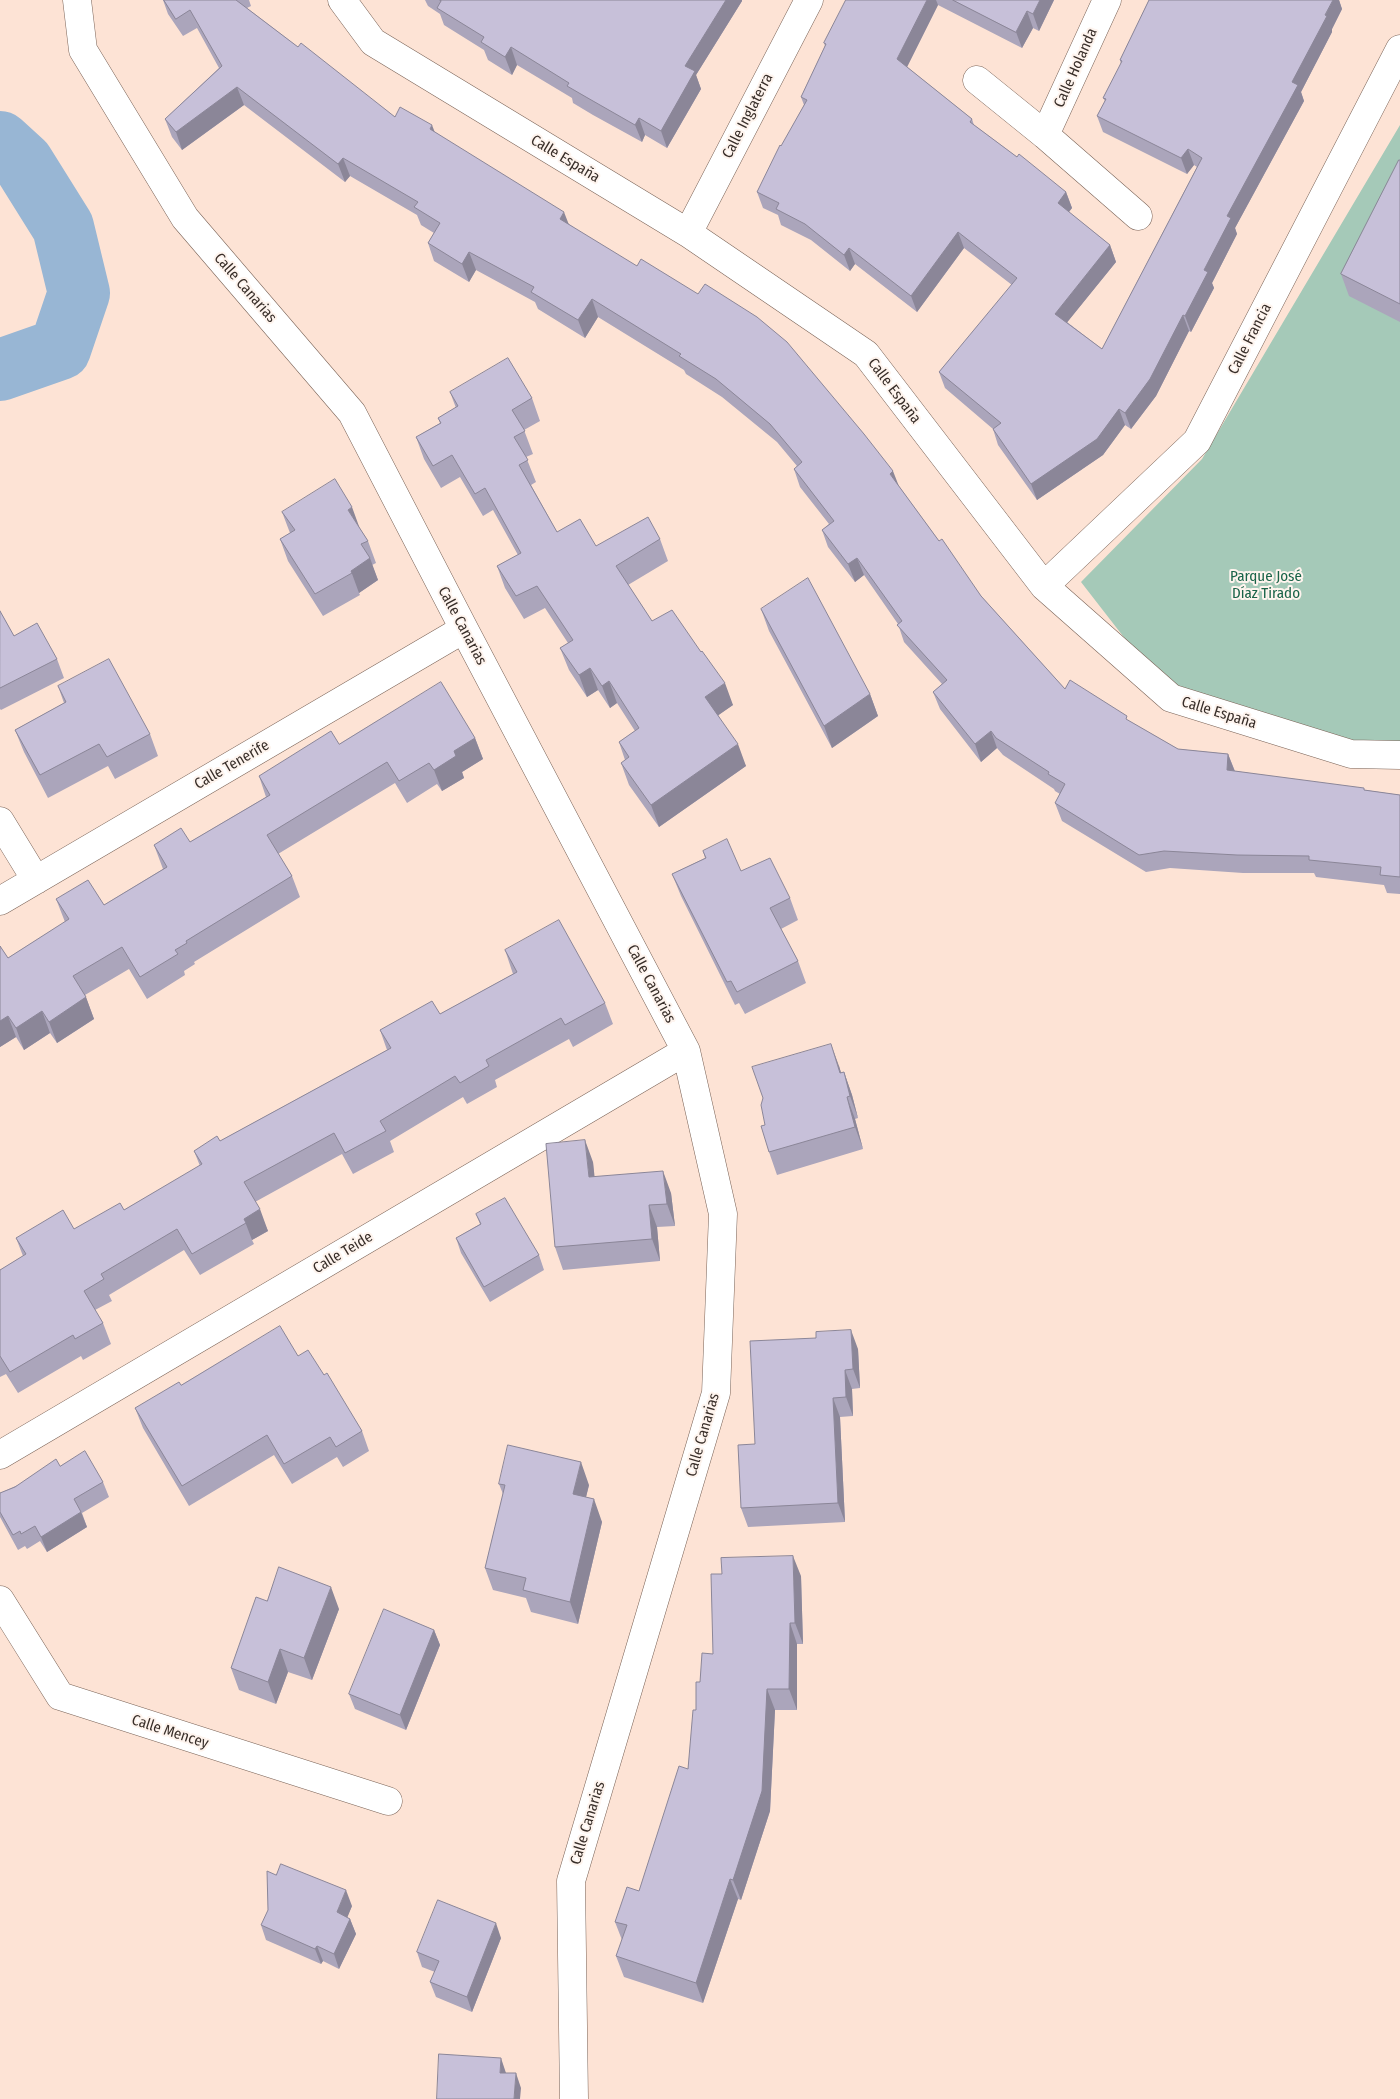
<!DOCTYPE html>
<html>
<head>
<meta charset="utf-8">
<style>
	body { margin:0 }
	canvas { display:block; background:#fde3d5 }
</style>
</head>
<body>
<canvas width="1400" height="2099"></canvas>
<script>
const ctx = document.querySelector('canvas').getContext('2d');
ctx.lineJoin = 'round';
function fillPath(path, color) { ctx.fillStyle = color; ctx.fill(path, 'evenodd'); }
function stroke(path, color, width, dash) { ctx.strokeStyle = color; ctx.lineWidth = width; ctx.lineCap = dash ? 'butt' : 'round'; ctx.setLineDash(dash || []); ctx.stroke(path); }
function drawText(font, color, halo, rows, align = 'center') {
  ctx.font = font + ' "Fira Sans Condensed",sans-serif'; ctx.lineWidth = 4; ctx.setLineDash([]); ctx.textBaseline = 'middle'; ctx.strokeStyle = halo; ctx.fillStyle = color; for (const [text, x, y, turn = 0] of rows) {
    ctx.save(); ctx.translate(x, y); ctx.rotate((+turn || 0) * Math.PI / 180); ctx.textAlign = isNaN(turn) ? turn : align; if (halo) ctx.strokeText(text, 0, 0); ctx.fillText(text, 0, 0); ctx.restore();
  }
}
fillPath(new Path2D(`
	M 1400,125 L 1400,750 L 1351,754 L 1171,698 L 1081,582 L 1202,459 Z`), '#a5c9b8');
stroke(new Path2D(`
	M 0,142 L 23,163 L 63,227 L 79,293 L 60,349 L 0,370`), '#98b6d4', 62);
const street = new Path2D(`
	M 77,0 L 83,50 L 185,218 L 352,413 L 464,629 L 686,1051 L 723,1214 L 716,1393 L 571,1881 L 574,2099
	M 342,0 L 373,42 L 688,233 L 866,354 L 1044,586 L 1171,698 L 1351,754 L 1400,755
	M 977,80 L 1045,135 L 1138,216
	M 1045,135 L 1107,0
	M 688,233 L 809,0
	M 1044,586 L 1197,441 L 1400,49
	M 0,821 L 36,880
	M 0,901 L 464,629
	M 0,1455 L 686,1051
	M 0,1600 L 60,1696 L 388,1801`);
stroke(street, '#7b6458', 29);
stroke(street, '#fff', 28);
fillPath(new Path2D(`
	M 163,0 L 249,0 L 251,6 L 247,8 L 298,47 L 395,117 L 435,132 L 569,224 L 898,485 L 939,541 L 981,596 L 1065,689 L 1129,721 L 1178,749 L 1228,754 L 1235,771 L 1400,795 L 1400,894 L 1387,893 L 1384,885 L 1316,877 L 1314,873 L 1243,873 L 1170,868 L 1146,872 L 1062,821 L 1055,803 L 1060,794 L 1055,791 L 1054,789 L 1003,755 L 997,748 L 981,762 L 940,709 L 933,692 L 942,684 L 904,642 L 898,624 L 864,575 L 855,582 L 828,547 L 822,530 L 829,524 L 800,487 L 794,469 L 797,466 L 777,442 L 722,397 L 686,374 L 684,370 L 598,317 L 585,338 L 538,309 L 535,302 L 476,270 L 469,282 L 434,261 L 428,243 L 434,233 L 421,225 L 417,215 L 350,176 L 345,182 L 244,105 L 182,150 L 172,137 L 165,119 L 219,68 L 197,28 L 183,36 L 168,14 Z
	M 425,0 L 742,0 L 742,1 L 696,75 L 701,89 L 667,148 L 645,135 L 642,142 L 593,115 L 573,103 L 572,98 L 517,65 L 512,75 L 488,60 L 484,50 L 444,25 L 440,14 L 428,6 Z
	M 846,0 L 1054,0 L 1039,31 L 1033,28 L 1022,48 L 938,5 L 907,67 L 972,119 L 974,125 L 1017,157 L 1066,192 L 1072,208 L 1069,212 L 1110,245 L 1116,262 L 1067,322 L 1102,349 L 1197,167 L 1194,165 L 1187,174 L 1103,132 L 1097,116 L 1105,101 L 1103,98 L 1121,64 L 1120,60 L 1149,0 L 1339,0 L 1342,9 L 1332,29 L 1332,32 L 1301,92 L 1304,101 L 1235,228 L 1237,234 L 1212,283 L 1214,288 L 1191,332 L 1189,331 L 1156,396 L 1131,429 L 1125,425 L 1103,455 L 1037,500 L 998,445 L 993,429 L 945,388 L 939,372 L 1012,285 L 964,248 L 917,312 L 855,264 L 850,271 L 811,240 L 781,225 L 778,215 L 763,208 L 757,192 L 804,105 L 801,97 L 825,46 L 824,43 Z
	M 1400,160 L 1400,322 L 1349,296 L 1341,274 Z
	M 450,392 L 532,398 L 540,421 L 524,430 L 533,454 L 526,457 L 536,482 L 531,485 L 557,532 L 596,546 L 660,539 L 668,561 L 628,585 L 652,621 L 733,705 L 718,715 L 746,766 L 659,827 L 629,785 L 621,763 L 625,760 L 619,742 L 635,731 L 617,703 L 610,708 L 598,690 L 587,697 L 569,670 L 560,648 L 568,643 L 545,608 L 524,619 L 505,588 L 497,566 L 518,555 L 493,510 L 483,516 L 460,477 L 441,488 L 424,459 L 416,437 L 440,423 L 438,418 L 456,408 Z
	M 282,512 L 359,527 L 368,541 L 376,563 L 372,565 L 378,580 L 359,593 L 360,595 L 323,616 L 288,561 L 280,539 L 290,533 Z
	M 761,609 L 870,694 L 878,716 L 832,748 L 769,631 Z
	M 0,611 L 14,636 L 57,659 L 64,678 L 1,710 L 0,709 Z
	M 58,686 L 150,734 L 158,756 L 115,779 L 108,766 L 48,798 L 24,752 L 15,730 L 64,703 Z
	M 475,738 L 483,759 L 462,772 L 464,778 L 442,791 L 437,784 L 407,803 L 395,783 L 278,854 L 292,876 L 300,897 L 194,962 L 195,964 L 184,971 L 185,975 L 147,999 L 129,969 L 85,995 L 94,1019 L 57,1043 L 50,1033 L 24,1050 L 16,1037 L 0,1047 L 0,946 L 8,958 L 65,922 L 56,899 L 104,905 L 163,869 L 154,845 L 190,842 L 266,797 L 259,776 L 339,744 Z
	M 703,851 L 741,871 L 790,898 L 798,920 L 781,929 L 798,961 L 806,983 L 745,1014 L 739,1003 L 735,1005 L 681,896 L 672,874 L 705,858 Z
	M 505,950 L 605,1003 L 613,1024 L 573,1047 L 569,1039 L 495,1080 L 497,1087 L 467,1104 L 463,1097 L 390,1141 L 394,1152 L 353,1174 L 342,1154 L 255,1202 L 268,1231 L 252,1240 L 254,1244 L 200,1275 L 184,1250 L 109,1295 L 112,1301 L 95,1310 L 103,1323 L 111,1344 L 83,1360 L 81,1356 L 18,1393 L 6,1374 L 0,1377 L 0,1270 L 23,1256 L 16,1238 L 74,1229 L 124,1210 L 200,1166 L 194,1151 L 220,1141 L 387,1050 L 380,1030 L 440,1014 L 513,974 Z
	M 839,1066 L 841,1073 L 844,1072 L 852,1095 L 858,1118 L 855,1119 L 863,1149 L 777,1175 L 769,1152 L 765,1125 Z
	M 593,1162 L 594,1177 L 671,1193 L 675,1226 L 657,1227 L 660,1261 L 563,1270 L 555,1247 Z
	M 476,1214 L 539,1255 L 544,1270 L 490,1302 L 461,1253 L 456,1238 L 480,1224 Z
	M 816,1338 L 858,1349 L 860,1388 L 852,1389 L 853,1416 L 840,1417 L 845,1522 L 748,1527 L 741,1508 L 755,1444 Z
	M 298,1356 L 324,1375 L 362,1431 L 369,1451 L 343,1467 L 337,1457 L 292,1484 L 274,1455 L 189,1506 L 143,1428 L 135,1408 L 181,1385 Z
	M 60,1466 L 103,1482 L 109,1497 L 82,1513 L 87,1527 L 47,1552 L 40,1541 L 27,1549 L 25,1546 L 18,1550 L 0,1517 L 0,1493 Z
	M 499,1484 L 589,1485 L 586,1497 L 602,1522 L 578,1624 L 531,1612 L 526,1598 L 493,1590 L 485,1568 L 503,1494 Z
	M 801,1576 L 803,1644 L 797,1644 L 797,1710 L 775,1710 L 770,1811 L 741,1900 L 738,1899 L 703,2003 L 624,1977 L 616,1956 L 622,1940 L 615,1922 L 639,1891 L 688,1769 L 700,1682 L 713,1654 Z
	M 267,1601 L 339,1609 L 312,1680 L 288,1672 L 276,1704 L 239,1690 L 231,1668 Z
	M 434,1630 L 440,1645 L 406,1730 L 355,1709 L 349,1694 Z
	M 352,1906 L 347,1917 L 350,1919 L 356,1934 L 339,1969 L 323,1961 L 321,1964 L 266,1940 L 261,1925 Z
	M 501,1938 L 472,2012 L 436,1997 L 430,1982 L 435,1972 L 422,1967 L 417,1952 Z`), '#aba5bb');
fillPath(new Path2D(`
	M 726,0 L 742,0 L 742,1 L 696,75 L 701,89 L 667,148 L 661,131 L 685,66 Z
	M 927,0 L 936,0 L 938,5 L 903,75 L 897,59 Z
	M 1040,0 L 1054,0 L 1039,31 L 1033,14 Z
	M 1333,0 L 1339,0 L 1342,9 L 1332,29 L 1332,32 L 1301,92 L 1304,101 L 1235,228 L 1237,234 L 1212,283 L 1214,288 L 1191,332 L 1185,316 L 1227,216 L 1292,82 Z
	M 1027,11 L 1033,28 L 1022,48 L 1016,32 Z
	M 511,47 L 517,65 L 512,75 L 505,57 Z
	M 237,87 L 244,105 L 182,150 L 176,132 Z
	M 639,118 L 645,135 L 642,142 L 635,125 Z
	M 432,125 L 439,143 L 430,129 Z
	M 1188,149 L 1194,165 L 1187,174 L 1181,158 Z
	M 343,158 L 350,176 L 345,182 L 338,164 Z
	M 1066,192 L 1072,208 L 1063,219 L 1058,203 Z
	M 564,212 L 571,230 L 560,219 Z
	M 958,232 L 964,248 L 917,312 L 911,296 Z
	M 1110,245 L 1116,262 L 1061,330 L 1055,314 Z
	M 849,248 L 855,264 L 850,271 L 844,255 Z
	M 469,252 L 476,270 L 469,282 L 462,264 Z
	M 592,299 L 598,317 L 585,338 L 578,320 Z
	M 1183,315 L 1189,331 L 1156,396 L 1131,429 L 1125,413 Z
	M 1119,409 L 1125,425 L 1103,455 L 1037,500 L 1031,484 Z
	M 893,471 L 900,489 L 890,474 Z
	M 352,507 L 360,529 L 348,510 Z
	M 370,558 L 378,580 L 359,593 L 351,571 Z
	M 857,558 L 864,575 L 855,582 L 848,564 Z
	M 590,668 L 598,690 L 587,697 L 579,675 Z
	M 609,681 L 617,703 L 610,708 L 602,686 Z
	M 725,683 L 733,705 L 713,719 L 705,697 Z
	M 870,694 L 878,716 L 832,748 L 824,726 Z
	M 991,731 L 997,748 L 981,762 L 975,744 Z
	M 475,738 L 483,759 L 462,772 L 464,778 L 442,791 L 434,770 L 454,751 Z
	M 738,744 L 746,766 L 659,827 L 651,805 Z
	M 1228,754 L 1235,772 L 1227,770 Z
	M 86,997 L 94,1019 L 57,1043 L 49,1022 Z
	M 42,1011 L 50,1033 L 24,1050 L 16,1028 Z
	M 8,1016 L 16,1037 L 0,1047 L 0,1021 Z
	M 831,1044 L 839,1066 L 848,1095 L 840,1073 Z
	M 844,1072 L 852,1095 L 858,1118 L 850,1096 Z
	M 847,1097 L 855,1119 L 863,1149 L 855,1127 Z
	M 585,1140 L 593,1162 L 597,1199 L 589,1177 Z
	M 663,1171 L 671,1193 L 675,1226 L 667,1204 Z
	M 649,1205 L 657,1227 L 660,1261 L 652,1239 Z
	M 260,1209 L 268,1231 L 252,1240 L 244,1219 Z
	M 851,1330 L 858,1349 L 860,1388 L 853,1369 Z
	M 845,1370 L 852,1389 L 853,1416 L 846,1397 Z
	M 833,1398 L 840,1417 L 845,1522 L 838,1503 Z
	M 581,1462 L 589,1485 L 581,1517 L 573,1494 Z
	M 594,1499 L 602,1522 L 578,1624 L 570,1602 Z
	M 81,1512 L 87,1527 L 47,1552 L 41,1537 Z
	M 793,1556 L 801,1576 L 803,1644 L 795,1623 Z
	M 331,1587 L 339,1609 L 312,1680 L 304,1658 Z
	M 790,1623 L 797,1644 L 797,1710 L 789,1689 Z
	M 434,1630 L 440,1645 L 406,1730 L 400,1715 Z
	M 280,1649 L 288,1672 L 276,1704 L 268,1682 Z
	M 767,1689 L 775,1710 L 770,1811 L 741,1900 L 733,1880 Z
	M 730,1879 L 738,1899 L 703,2003 L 696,1983 Z
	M 346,1890 L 352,1906 L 343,1928 L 337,1912 Z
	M 350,1919 L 356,1934 L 339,1969 L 334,1954 Z
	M 496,1923 L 501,1938 L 472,2012 L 467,1997 Z
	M 317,1946 L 323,1961 L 321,1964 L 315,1949 Z
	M 501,2058 L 506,2073 L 500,2073 Z
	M 516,2073 L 521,2088 L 520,2099 L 514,2099 Z`), '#8b8698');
const building = new Path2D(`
	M 164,0 L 236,0 L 298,47 L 301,43 L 395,117 L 400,107 L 432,125 L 430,129 L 564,212 L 560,219 L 637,266 L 641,259 L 698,294 L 705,284 L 757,317 L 787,342 L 864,434 L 893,471 L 890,474 L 939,541 L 942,539 L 981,596 L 1065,689 L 1070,680 L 1127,716 L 1126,719 L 1178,749 L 1228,754 L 1227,770 L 1364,788 L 1364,790 L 1400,795 L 1400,877 L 1380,875 L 1381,867 L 1309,860 L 1309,856 L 1237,855 L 1164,851 L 1139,855 L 1055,803 L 1065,784 L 1048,774 L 1049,772 L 996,738 L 991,731 L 975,744 L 933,692 L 947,680 L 897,625 L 902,621 L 857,558 L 848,564 L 822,530 L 834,521 L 794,469 L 802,462 L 770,424 L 716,379 L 679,356 L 681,354 L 592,299 L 578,320 L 531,292 L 534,287 L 469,252 L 462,264 L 428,243 L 440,223 L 414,207 L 418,202 L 343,158 L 338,164 L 237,87 L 176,132 L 165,119 L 222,66 L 190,10 L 176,19 Z
	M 440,0 L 726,0 L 685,66 L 695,71 L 661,131 L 639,118 L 635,125 L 586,97 L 567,86 L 569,83 L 511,47 L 505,57 L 481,42 L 484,37 L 437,8 L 441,1 Z
	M 846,0 L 927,0 L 897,59 L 972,119 L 970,122 L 1017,157 L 1019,154 L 1066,192 L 1058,203 L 1110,245 L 1055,314 L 1102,349 L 1202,158 L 1188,149 L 1181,158 L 1097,116 L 1106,99 L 1103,98 L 1122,61 L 1120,60 L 1149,0 L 1333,0 L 1325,15 L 1327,16 L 1292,82 L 1298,85 L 1227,216 L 1231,218 L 1204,270 L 1208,272 L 1185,316 L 1183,315 L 1150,379 L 1125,413 L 1119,409 L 1097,439 L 1031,484 L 993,429 L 1001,423 L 939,372 L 1017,278 L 958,232 L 911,296 L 849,248 L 844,255 L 805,224 L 776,209 L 779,203 L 757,192 L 780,145 L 781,146 L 807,100 L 801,97 L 826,44 L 824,43 Z
	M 953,0 L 1040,0 L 1033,14 L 1027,11 L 1016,32 Z
	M 1399,160 L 1400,160 L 1400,304 L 1341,274 Z
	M 508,358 L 532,398 L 512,410 L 525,431 L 514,437 L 528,460 L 519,465 L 557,532 L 580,519 L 596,546 L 648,517 L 660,539 L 616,566 L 652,621 L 672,610 L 701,652 L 702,651 L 725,683 L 705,697 L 738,744 L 651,805 L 621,763 L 629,757 L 619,742 L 639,728 L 609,681 L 602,686 L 590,668 L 579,675 L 560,648 L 573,640 L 537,586 L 516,596 L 497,566 L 521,553 L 485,488 L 475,494 L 452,455 L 433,466 L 416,437 L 441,423 L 438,418 L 458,406 L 450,392 Z
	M 335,479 L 352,507 L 348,510 L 368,541 L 361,544 L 370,558 L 351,571 L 352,573 L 315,594 L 280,539 L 295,530 L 282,512 Z
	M 808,578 L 870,694 L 824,726 L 761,609 Z
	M 0,611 L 14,636 L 37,623 L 57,659 L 0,688 Z
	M 109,659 L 150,734 L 107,757 L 99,744 L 40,775 L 15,730 L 66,702 L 58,686 Z
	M 441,682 L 475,738 L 454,751 L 456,756 L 434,770 L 429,763 L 399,781 L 387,762 L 267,835 L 292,876 L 186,941 L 187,943 L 175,950 L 178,954 L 140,977 L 122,947 L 73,976 L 86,997 L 49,1022 L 42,1011 L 16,1028 L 8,1016 L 0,1021 L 0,946 L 8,958 L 69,919 L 56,899 L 88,880 L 104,905 L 167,867 L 154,845 L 181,828 L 190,842 L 270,795 L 259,776 L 331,731 L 339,744 Z
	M 727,839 L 741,871 L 770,858 L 790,898 L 770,908 L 798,961 L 737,992 L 731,981 L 727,982 L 672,874 L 706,858 L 703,851 Z
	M 559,920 L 605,1003 L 565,1025 L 561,1018 L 486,1060 L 489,1066 L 460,1083 L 455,1076 L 380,1121 L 386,1131 L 345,1153 L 334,1133 L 244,1182 L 260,1209 L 244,1219 L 246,1223 L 192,1254 L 177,1229 L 101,1274 L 104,1279 L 84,1291 L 103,1323 L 75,1339 L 73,1335 L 10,1372 L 0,1356 L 0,1270 L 26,1254 L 16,1238 L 63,1210 L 74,1229 L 120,1203 L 124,1210 L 202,1164 L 194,1151 L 217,1136 L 220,1141 L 391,1048 L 380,1030 L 432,1001 L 440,1014 L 517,972 L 505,950 Z
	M 831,1044 L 840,1073 L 844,1072 L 850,1096 L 847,1097 L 855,1127 L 769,1152 L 761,1126 L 765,1125 L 761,1105 L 763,1098 L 752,1067 Z
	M 585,1140 L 589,1177 L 663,1171 L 667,1204 L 649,1205 L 652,1239 L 555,1247 L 546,1144 Z
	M 505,1198 L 539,1255 L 484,1287 L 456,1238 L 481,1224 L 476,1214 Z
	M 280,1326 L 298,1356 L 308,1350 L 324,1375 L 327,1373 L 362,1431 L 336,1447 L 330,1437 L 284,1464 L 267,1435 L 182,1486 L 135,1408 L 179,1382 L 181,1385 Z
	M 851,1330 L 853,1369 L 845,1370 L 846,1397 L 833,1398 L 838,1503 L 741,1508 L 738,1445 L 755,1444 L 750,1341 L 816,1338 L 816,1332 Z
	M 508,1445 L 581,1462 L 573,1494 L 594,1499 L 570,1602 L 523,1590 L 526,1578 L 485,1568 L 505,1485 L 499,1484 Z
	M 85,1451 L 103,1482 L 74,1499 L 81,1512 L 41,1537 L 35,1526 L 21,1534 L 20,1531 L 13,1535 L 0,1512 L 0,1493 L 15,1487 L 56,1459 L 60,1466 Z
	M 793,1556 L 795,1623 L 790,1623 L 789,1689 L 767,1689 L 762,1791 L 733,1880 L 730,1879 L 696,1983 L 616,1956 L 627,1925 L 615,1922 L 627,1887 L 639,1891 L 679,1766 L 688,1769 L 693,1710 L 696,1710 L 696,1682 L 700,1682 L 702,1653 L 713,1654 L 711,1574 L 722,1574 L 721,1558 Z
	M 279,1567 L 331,1587 L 304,1658 L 280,1649 L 268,1682 L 231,1668 L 256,1597 L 267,1601 Z
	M 384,1609 L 434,1630 L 400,1715 L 349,1694 Z
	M 281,1864 L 346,1890 L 337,1912 L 350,1919 L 334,1954 L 317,1946 L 315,1949 L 261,1925 L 268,1910 L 267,1871 L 276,1875 Z
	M 438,1900 L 496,1923 L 467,1997 L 430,1982 L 439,1961 L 417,1952 Z
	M 439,2054 L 501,2058 L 500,2073 L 516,2073 L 514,2099 L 437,2099 Z`);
fillPath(building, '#c7c0d9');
stroke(building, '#8b8698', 1);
drawText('15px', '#382e29', '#fef4ee', [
	["Calle Holanda",1076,68,-66],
	["Calle Inglaterra",748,116,-63],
	["Calle España",565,159,31],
	["Calle Canarias",245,288,49],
	["Calle Francia",1250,339,-63],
	["Calle España",894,391,53],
	["Calle Canarias",462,626,62],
	["Calle España",1219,713,17],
	["Calle Tenerife",232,765,-30],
	["Calle Canarias",651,984,62],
	["Calle Teide",343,1253,-31],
	["Calle Canarias",703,1435,-74],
	["Calle Mencey",170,1732,18],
	["Calle Canarias",588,1823,-73]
]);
drawText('15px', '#196348', '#fef4ee', [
	["Parque José",1266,577],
	["Díaz Tirado",1266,594]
]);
</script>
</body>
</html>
